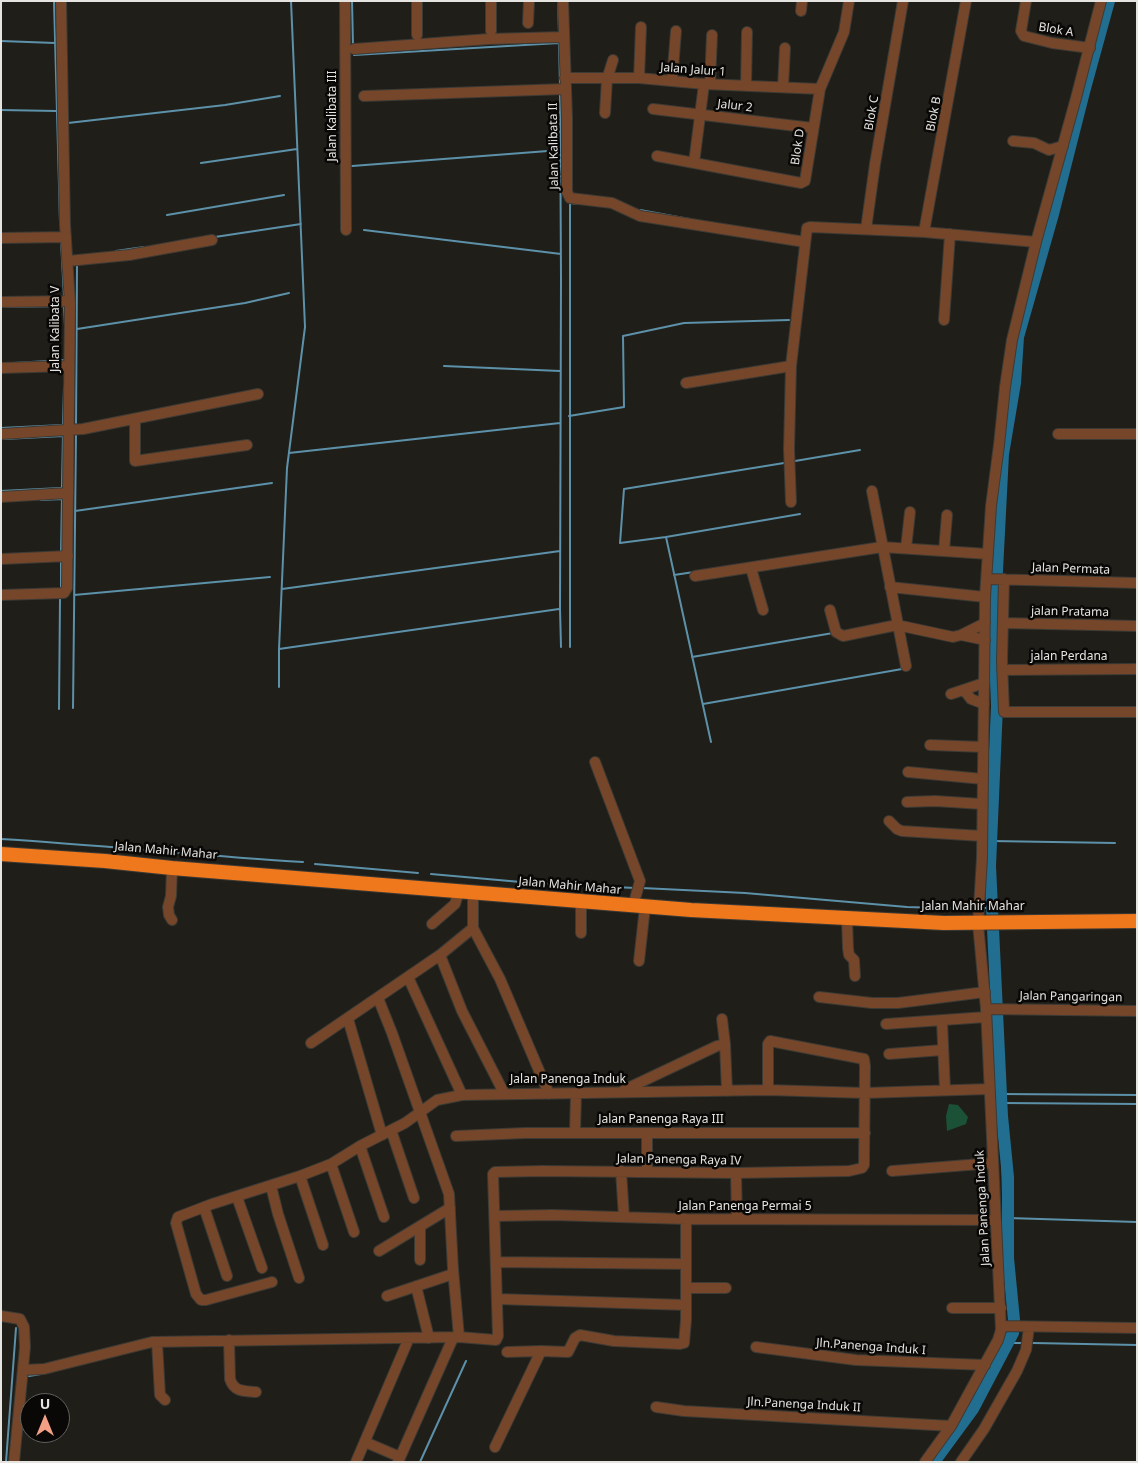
<!DOCTYPE html>
<html>
<head>
<meta charset="utf-8">
<style>
	body { margin:0 }
	#map { position:relative; width:1138px; height:1463px; overflow:hidden; background:#201e19; font-family:"Noto Sans",sans-serif }
	canvas { display:block }
	.frame { position:absolute; inset:0; border:2px solid #e5e4e1; pointer-events:none }
	.north { position:absolute; left:20px; top:1393px; width:50px; height:50px; box-sizing:border-box; background:#090806; border:1px solid #61605e; border-radius:50%; rotate:0deg; font-size:14px; font-weight:700; line-height:20px; text-align:center; color:#e5e4e1 }
	.north::after { content:''; display:block; margin:auto; width:18px; height:22px; background:#f39f85; clip-path:polygon(50% 0,100% 100%,50% 72%,0 100%) }
</style>
</head>
<body>
<div id="map">
<canvas width="1138" height="1463"></canvas>
<div class="frame"></div>
<div class="north">U</div>
</div>
<script>
const ctx = document.querySelector('canvas').getContext('2d');
ctx.lineJoin = 'round';
function fillPath(path, color) { ctx.fillStyle = color; ctx.fill(path, 'evenodd'); }
function stroke(path, color, width, dash) { ctx.strokeStyle = color; ctx.lineWidth = width; ctx.lineCap = dash ? 'butt' : 'round'; ctx.setLineDash(dash || []); ctx.stroke(path); }
function drawText(font, color, halo, rows, align = 'center') {
  ctx.font = font + ' "Noto Sans",sans-serif'; ctx.lineWidth = 5; ctx.setLineDash([]); ctx.textBaseline = 'middle'; ctx.strokeStyle = halo; ctx.fillStyle = color; for (const [text, x, y, turn = 0] of rows) {
    ctx.save(); ctx.translate(x, y); ctx.rotate((+turn || 0) * Math.PI / 180); ctx.textAlign = isNaN(turn) ? turn : align; if (halo) ctx.strokeText(text, 0, 0); ctx.fillText(text, 0, 0); ctx.restore();
  }
}
fillPath(new Path2D(`
	M 949,1104 L 958,1105 L 968,1117 L 966,1124 L 947,1131 L 946,1116 Z`), '#1a5137');
stroke(new Path2D(`
	M 54,1 L 60,222
	M 352,1 L 353,46
	M 558,1 L 559,33
	M 559,40 L 560,85
	M 1,41 L 55,43
	M 354,53 L 354,55 L 559,43
	M 560,92 L 561,279 L 560,609 L 561,647
	M 1,110 L 56,111
	M 68,123 L 225,105 L 280,96
	M 201,163 L 297,149
	M 352,166 L 561,150
	M 640,210 L 689,219
	M 167,215 L 284,195
	M 364,230 L 561,254
	M 215,237 L 301,224
	M 61,241 L 64,296
	M 116,251 L 144,247
	M 64,304 L 65,326
	M 1,307 L 64,306
	M 77,329 L 245,303 L 289,293
	M 14,363 L 65,360 L 65,359
	M 444,366 L 560,371
	M 569,416 L 624,407 L 623,336 L 684,323 L 789,320
	M 63,426 L 64,388
	M 76,426 L 77,266
	M 1,428 L 63,425
	M 4,439 L 63,436
	M 289,453 L 560,423
	M 795,461 L 860,450
	M 62,488 L 63,433
	M 1,491 L 61,488
	M 41,500 L 62,499
	M 75,511 L 272,483
	M 666,537 L 620,543 L 624,489 L 784,463
	M 61,553 L 62,498
	M 674,575 L 694,572
	M 61,588 L 61,560
	M 282,589 L 560,551
	M 74,595 L 270,577
	M 988,601 L 996,602
	M 570,647 L 570,203 L 579,204
	M 279,649 L 559,609
	M 692,657 L 833,633
	M 279,687 L 279,649 L 287,468 L 305,327 L 291,1
	M 703,704 L 902,669 L 901,666
	M 73,708 L 76,433
	M 59,709 L 60,599
	M 711,742 L 666,537 L 800,514
	M 1,839 C 102,845 202,856 303,862
	M 991,841 L 1115,843
	M 315,864 L 418,873
	M 431,874 L 532,883 L 635,888
	M 642,888 L 745,893 L 907,907 L 974,909
	M 982,908 L 992,908
	M 990,939 L 994,1004
	M 994,1012 L 1002,1137 L 1004,1252 L 1014,1320
	M 1001,1094 L 1137,1095
	M 1002,1103 L 1137,1104
	M 1008,1218 L 1137,1222
	M 1008,1343 L 1021,1343
	M 1033,1343 L 1137,1345
	M 29,1376 L 41,1374
	M 6,1462 L 16,1328
	M 420,1462 L 466,1361`), '#5c91a9', 2);
stroke(new Path2D(`
	M 934,1462 L 973,1409 L 1013,1333 L 1014,1320 L 1008,1258 L 1008,1177 L 1002,1116 L 990,866 L 997,706 L 994,629 L 1003,454 L 1015,383 L 1018,337 L 1053,214 L 1084,92 L 1109,1`), '#216e91', 12);
const minor = new Path2D(`
	M 345,1 L 346,230
	M 491,1 L 491,31
	M 563,1 L 567,118 L 567,192 L 570,198 L 612,203 L 640,216 L 805,242
	M 1026,1 L 1021,31 L 1024,36 L 1052,43 L 1090,48
	M 801,11 L 802,1
	M 528,23 L 529,1
	M 417,35 L 417,1
	M 354,49 L 489,39 L 563,37
	M 565,78 L 639,78 L 704,84 L 820,89
	M 639,78 L 641,27
	M 672,81 L 676,31
	M 710,84 L 712,35
	M 746,86 L 747,32
	M 783,87 L 785,48
	M 364,96 L 565,89
	M 653,109 L 813,128
	M 605,113 L 607,79 L 613,60
	M 1013,141 L 1034,143 L 1049,150 L 1063,146
	M 657,156 L 801,183 L 805,181 L 820,89 L 844,32 L 849,1
	M 694,163 L 704,84
	M 866,229 L 875,164 L 903,1
	M 924,232 L 966,1
	M 1,238 L 66,237
	M 68,261 L 129,255 L 212,240
	M 1,302 L 69,301
	M 944,320 L 950,234
	M 1,368 L 68,366
	M 686,383 L 791,366
	M 139,418 L 135,419 L 135,461 L 247,445
	M 1,434 L 83,429 L 258,394
	M 1058,434 L 1137,434
	M 872,491 L 906,666
	M 1,497 L 68,493
	M 791,502 L 789,449 L 791,366 L 807,228 L 810,227 L 924,232 L 1036,242
	M 906,548 L 910,512
	M 944,551 L 947,515
	M 1,559 L 68,556
	M 751,568 L 763,610
	M 695,576 L 882,547 L 988,554
	M 987,579 L 1137,583
	M 1004,579 L 1002,661 L 1004,712 L 1137,712
	M 890,587 L 985,597
	M 1,595 L 64,593 L 67,588 L 70,303 L 65,225 L 61,1
	M 830,610 L 836,632 L 843,636 L 897,625 L 953,637 L 961,635 L 985,623
	M 1003,623 L 1137,626
	M 961,635 L 985,640
	M 1002,670 L 1137,669
	M 964,690 L 971,699 L 984,704
	M 951,694 L 984,683
	M 930,745 L 983,747
	M 595,762 L 640,881 L 633,906
	M 908,772 L 983,779
	M 907,802 L 935,801 L 982,804
	M 889,821 L 897,829 L 902,831 L 982,836
	M 581,902 L 581,933
	M 847,919 L 848,948 L 849,955 L 854,960 L 855,976
	M 172,920 L 169,915 L 168,907 L 171,896 L 172,868
	M 432,924 L 455,904 L 459,891
	M 473,928 L 500,979 L 549,1094
	M 440,955 L 462,1011 L 504,1093
	M 639,961 L 645,907
	M 408,977 L 462,1095
	M 819,997 L 872,1003 L 898,1003 L 985,992
	M 378,998 L 392,1033 L 449,1194 L 453,1269 L 459,1337
	M 986,1009 L 1137,1011
	M 348,1019 L 382,1135
	M 722,1019 L 725,1044
	M 942,1021 L 945,1090
	M 886,1024 L 986,1017
	M 311,1043 L 440,955 L 473,928 L 473,892
	M 889,1054 L 943,1050
	M 624,1090 L 717,1046 L 725,1044 L 727,1091
	M 391,1130 L 414,1198
	M 575,1132 L 576,1094
	M 456,1136 L 525,1133 L 865,1133
	M 360,1146 L 384,1217
	M 331,1164 L 354,1232
	M 621,1171 L 624,1217
	M 892,1171 L 993,1163
	M 647,1172 L 647,1134
	M 736,1173 L 737,1219
	M 300,1176 L 323,1245
	M 271,1186 L 278,1214 L 299,1278
	M 237,1197 L 262,1268
	M 204,1207 L 227,1276
	M 495,1216 L 552,1215 L 686,1219 L 996,1220
	M 420,1227 L 420,1260
	M 379,1251 L 450,1208
	M 496,1262 L 685,1264
	M 272,1282 L 206,1300 L 201,1300 L 196,1294 L 176,1223 L 178,1217 L 212,1204 L 300,1176 L 331,1164 L 360,1146 L 405,1123 L 437,1100 L 462,1095 L 768,1090 L 865,1093 L 989,1089
	M 416,1286 L 429,1338
	M 686,1288 L 726,1288
	M 387,1296 L 453,1274
	M 497,1299 L 686,1305
	M 952,1308 L 1001,1308
	M 1,1316 L 20,1319 L 24,1327 L 25,1347 L 14,1462
	M 1002,1326 L 1137,1328
	M 229,1340 L 230,1379 C 234,1392 244,1391 256,1392
	M 157,1342 L 160,1395 L 165,1400
	M 756,1347 L 856,1360 L 985,1365
	M 507,1352 L 541,1351
	M 23,1370 L 44,1369 L 152,1342 L 459,1337 L 496,1340 L 498,1336 L 493,1174 L 495,1172 L 542,1171 L 736,1173 L 849,1171 L 862,1168 L 864,1165 L 865,1066 L 864,1059 L 770,1041 L 768,1044 L 768,1090
	M 656,1407 L 684,1411 L 951,1426
	M 365,1442 L 400,1457
	M 495,1447 L 541,1351 L 568,1352 L 575,1338 L 580,1335 L 614,1341 L 680,1344 L 684,1343 L 686,1320 L 686,1219
	M 356,1462 L 409,1338
	M 398,1462 L 453,1338
	M 925,1462 L 951,1426 L 998,1340 L 1001,1330 L 986,1009 L 978,924 L 982,858 L 985,597 L 991,506 L 999,445 L 1005,387 L 1012,340 L 1036,242 L 1076,98 L 1101,1
	M 961,1462 L 984,1429 L 1017,1371 L 1026,1350 L 1029,1327`);
const highway = new Path2D(`
	M 1,854 L 105,861 L 172,868 L 691,910 L 944,923 L 1137,921`);
stroke(minor, '#3c3a35', 12);
stroke(highway, '#3c3a35', 16);
stroke(minor, '#754629', 10);
stroke(highway, '#ef771c', 14);
drawText('12px', '#e5e4e1', '#090806', [
	["Blok A",1056,30,9],
	["Jalan Jalur 1",693,70,4],
	["Jalur 2",735,106,7],
	["Blok C",872,113,-80],
	["Blok B",934,114,-79],
	["Jalan Kalibata III",333,116,-90],
	["Jalan Kalibata II",554,146,-91],
	["Blok D",798,147,-82],
	["Jalan Kalibata V",56,329,-90],
	["Jalan Permata",1071,569,2],
	["jalan Pratama",1070,612,1],
	["jalan Perdana",1069,657],
	["Jalan Mahir Mahar",166,851,5],
	["Jalan Mahir Mahar",570,886,5],
	["Jalan Mahir Mahar",973,907],
	["Jalan Pangaringan",1071,997,1],
	["Jalan Panenga Induk",568,1080],
	["Jalan Panenga Raya III",661,1120],
	["Jalan Panenga Raya IV",679,1160,1],
	["Jalan Panenga Permai 5",745,1207],
	["Jalan Panenga Induk",983,1208,-93],
	["Jln.Panenga Induk I",871,1347,4],
	["Jln.Panenga Induk II",804,1405,3]
]);
</script>
</body>
</html>
